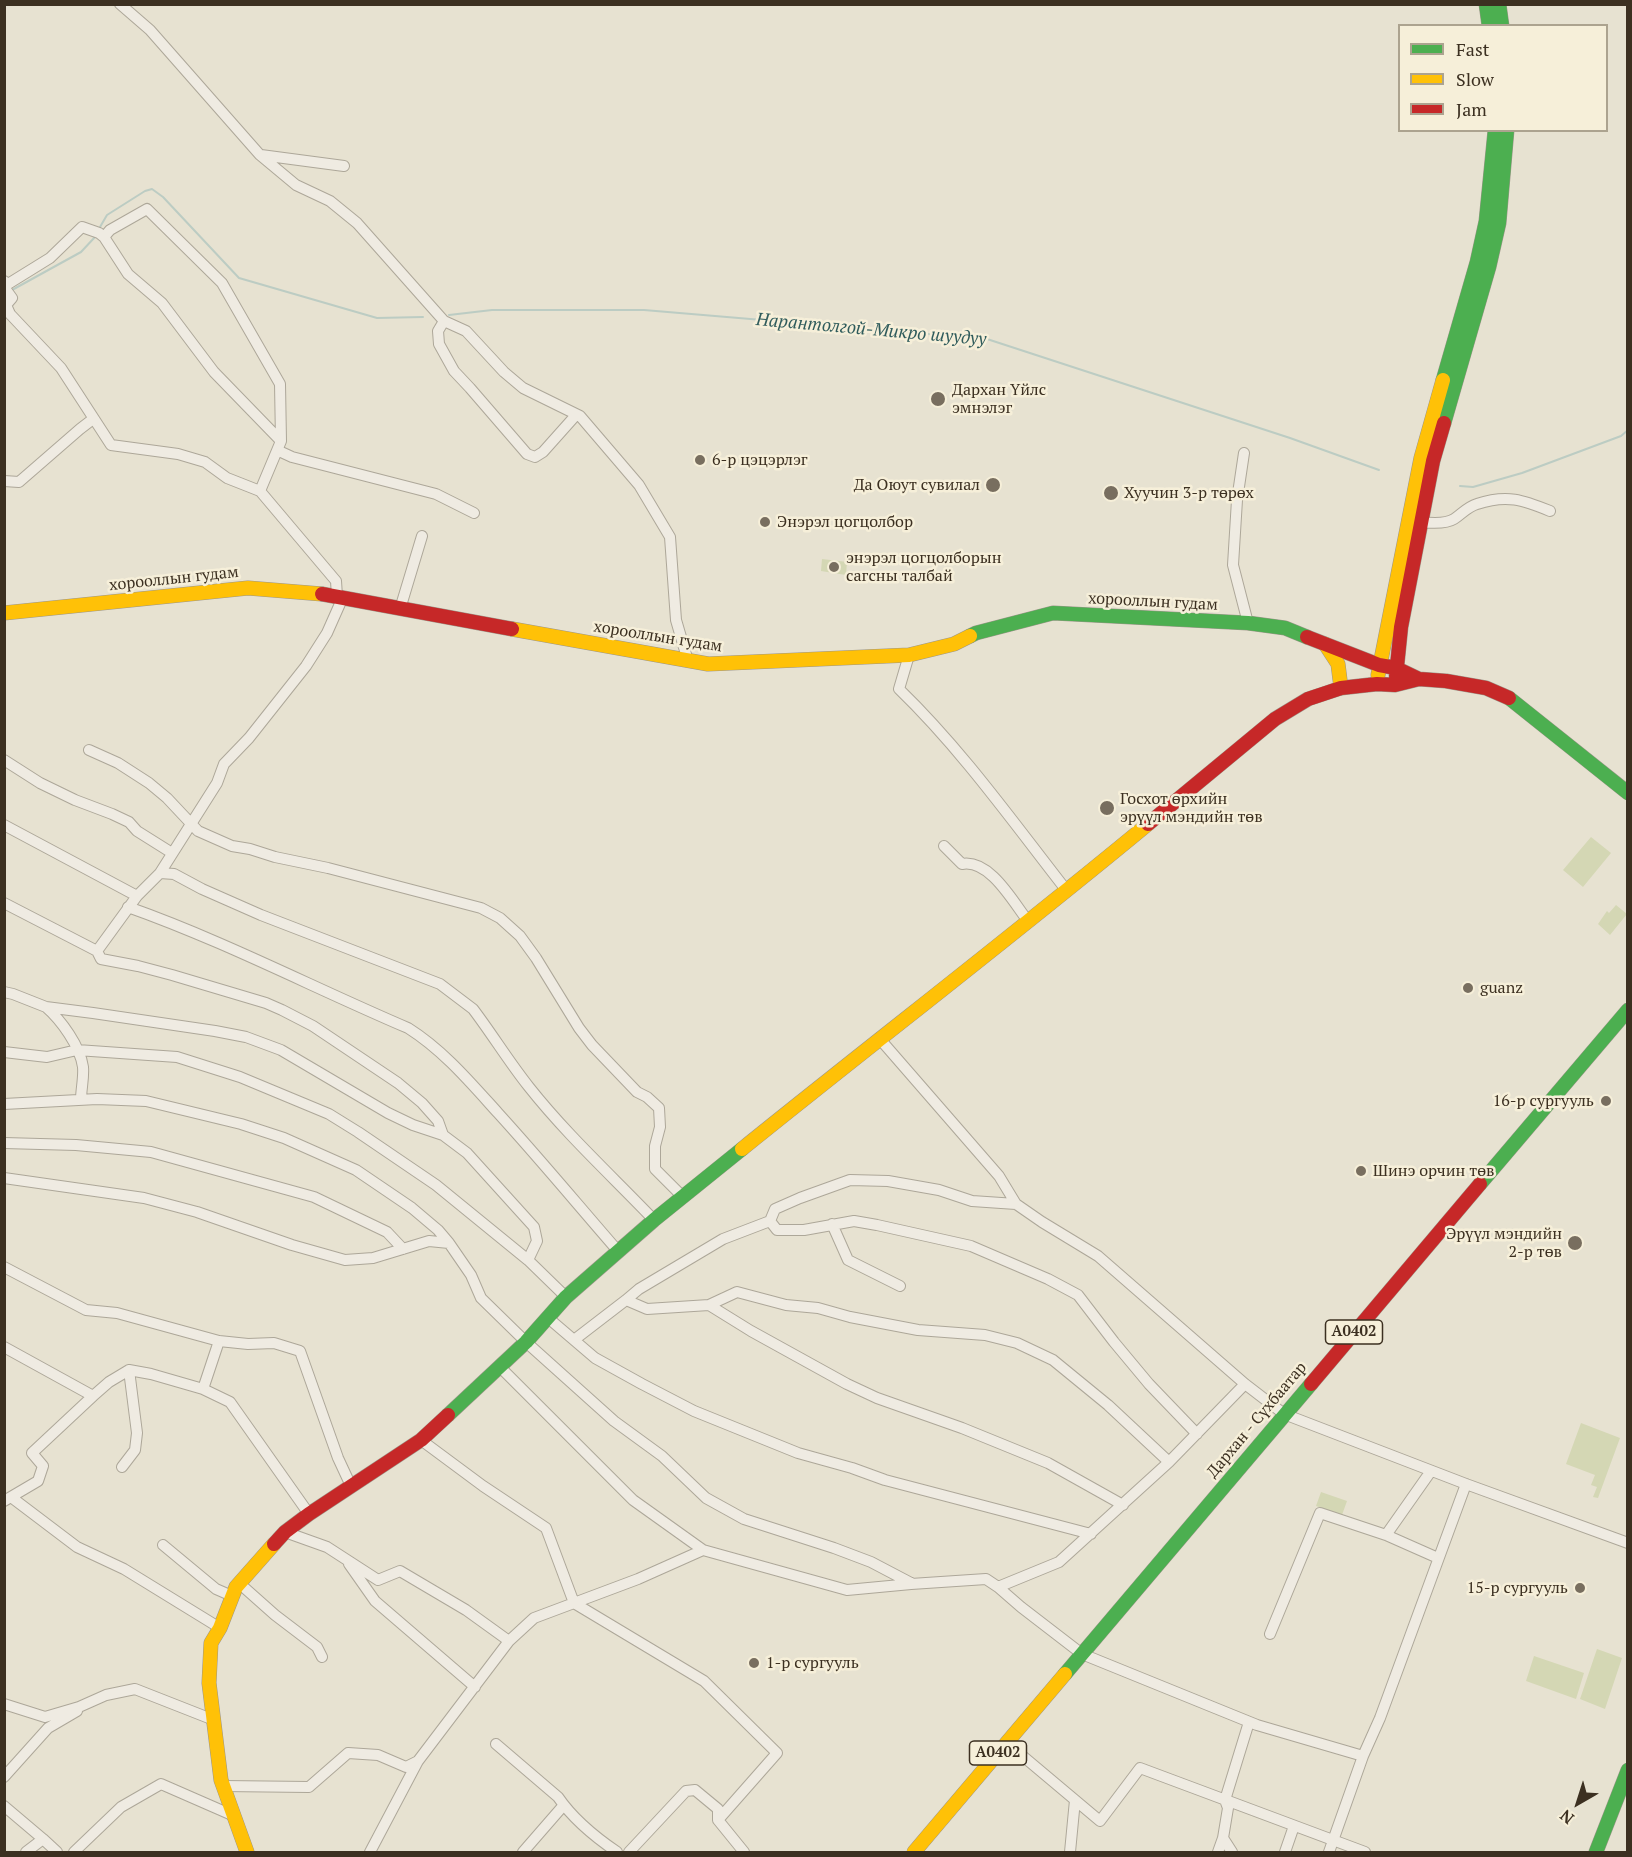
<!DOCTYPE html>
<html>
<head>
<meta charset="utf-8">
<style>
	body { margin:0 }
	#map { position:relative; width:1632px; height:1857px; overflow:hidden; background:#e7e2d1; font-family:"PT Serif",serif }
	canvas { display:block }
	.frame { position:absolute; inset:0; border:6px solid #3c3021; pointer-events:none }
	.legend { position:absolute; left:1398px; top:24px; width:210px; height:108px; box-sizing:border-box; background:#f6efd9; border:2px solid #aca38f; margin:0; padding:8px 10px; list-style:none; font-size:18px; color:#3c3021 }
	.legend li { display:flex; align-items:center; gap:12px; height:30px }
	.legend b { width:30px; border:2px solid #aca38f }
	.north { position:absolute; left:1548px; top:1773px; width:60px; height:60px; -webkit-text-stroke:4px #f6efd9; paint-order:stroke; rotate:219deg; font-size:16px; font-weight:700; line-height:24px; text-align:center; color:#3c3021 }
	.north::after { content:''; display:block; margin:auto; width:21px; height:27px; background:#3c3021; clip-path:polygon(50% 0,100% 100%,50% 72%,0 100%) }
</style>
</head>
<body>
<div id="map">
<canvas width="1632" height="1857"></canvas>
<div class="frame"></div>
<ul class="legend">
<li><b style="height:8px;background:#4caf50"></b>Fast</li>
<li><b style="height:8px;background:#ffc107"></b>Slow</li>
<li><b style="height:8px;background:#c62828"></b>Jam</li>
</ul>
<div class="north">N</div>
</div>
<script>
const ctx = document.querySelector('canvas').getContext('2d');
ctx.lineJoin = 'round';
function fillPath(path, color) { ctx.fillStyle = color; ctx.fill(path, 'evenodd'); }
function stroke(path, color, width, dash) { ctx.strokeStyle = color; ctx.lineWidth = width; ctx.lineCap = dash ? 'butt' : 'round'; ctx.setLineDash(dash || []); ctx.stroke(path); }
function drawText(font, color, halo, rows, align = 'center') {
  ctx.font = font + ' "PT Serif",serif'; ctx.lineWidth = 5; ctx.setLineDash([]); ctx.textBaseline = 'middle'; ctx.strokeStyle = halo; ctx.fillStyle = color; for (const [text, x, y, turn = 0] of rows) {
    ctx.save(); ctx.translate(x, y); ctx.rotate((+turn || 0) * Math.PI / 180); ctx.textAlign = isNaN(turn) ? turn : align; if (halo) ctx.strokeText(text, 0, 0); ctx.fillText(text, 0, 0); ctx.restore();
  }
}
fillPath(new Path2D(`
	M 822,559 L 847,562 L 846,575 L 821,571 Z
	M 1591,837 L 1611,853 L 1583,887 L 1563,870 Z
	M 1616,905 L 1627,914 L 1610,935 L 1598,924 L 1607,911 L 1609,913 Z
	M 1581,1423 L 1620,1438 L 1598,1498 L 1593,1497 L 1597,1487 L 1591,1485 L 1595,1475 L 1566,1464 Z
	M 1321,1492 L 1347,1501 L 1342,1515 L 1316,1506 Z
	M 1597,1649 L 1622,1658 L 1605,1709 L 1580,1699 Z
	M 1534,1656 L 1584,1673 L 1576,1699 L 1526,1681 Z`), '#d4d7b4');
stroke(new Path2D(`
	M 100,227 L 107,215 L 145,191 L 152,189 L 163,197 L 239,278 L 377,318 L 423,317
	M 12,290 L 81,252 L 95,237
	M 449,315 L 492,310 L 644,310 L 987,339 L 1290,438 L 1379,470
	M 1460,486 L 1473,487 L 1522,473 L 1621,436 L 1628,430`), '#bcccc3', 2);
const street = new Path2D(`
	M 120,4 L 150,30 L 260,155 L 296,185 L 330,201 L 357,223 L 444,321 L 466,331 L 504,372 L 523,388 L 580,416 L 639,485 L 670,537 L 676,620 L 688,661
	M 261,155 L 344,166
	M 104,237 L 110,230 L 147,209 L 222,283 L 280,384 L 281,441 L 260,491 L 336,581 L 337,596
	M 4,281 L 8,284 L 50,258 L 82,227 L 99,233 L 104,237 L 128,274 L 162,303 L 214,372 L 281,441
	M 4,287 L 12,298 L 6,305 L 10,314 L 61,368 L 111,445 L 178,454 L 205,462 L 227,478 L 260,491
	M 444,321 L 438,331 L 439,344 L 454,371 L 470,388 L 527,454 L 535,457 L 543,452 L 576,415
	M 279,451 L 292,457 L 436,494 L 474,513
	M 1244,453 L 1237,500 L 1233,565 L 1248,623
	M 4,481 L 19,482 L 80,429 L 93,419
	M 1421,522 C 1430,523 1446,524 1454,519 C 1462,514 1467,507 1477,504 C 1507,494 1523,500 1550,511
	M 400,609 L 422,536
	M 909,655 L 899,689 C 962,750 1013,822 1067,891
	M 89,750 L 118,763 L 149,783 L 167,798 L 198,831 L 232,846 L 250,849 L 275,857 L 328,868 L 481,908 L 500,918 L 520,936 L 536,958 L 579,1028 L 592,1045 L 637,1092 L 647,1097 L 659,1108 L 660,1127 L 655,1146 L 655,1169 L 683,1197
	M 4,760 L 40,783 L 75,800 L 112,814 L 129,822 L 137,831 L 172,853
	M 4,825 L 137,896
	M 944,846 L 962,864 C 990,859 1013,902 1028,921
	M 160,873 L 174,874 L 202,889 L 261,915 L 440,984 L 473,1009 C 492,1034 509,1062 529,1087 C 567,1135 612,1176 654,1220
	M 4,903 L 97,951
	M 128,907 C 224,941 314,988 408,1028 C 443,1050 470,1082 498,1113 C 539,1158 578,1205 618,1251
	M 4,992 L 13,994 L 46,1007 L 93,1013 L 215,1031 L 246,1037 L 281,1050 L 388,1113 L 413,1125 L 443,1135 L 438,1121 L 422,1103 L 398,1083 L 313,1026 L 282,1010 L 266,1003 L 172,975 L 138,966 L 101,959 L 97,951 L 137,896 L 160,873 L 217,783 L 224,764 L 249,738 L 306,666 L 327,633 L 343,597
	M 46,1007 C 61,1020 80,1046 83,1067 C 84,1078 81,1089 81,1100
	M 879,1038 L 999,1176 L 1016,1204 L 1042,1222 L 1098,1256 L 1245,1384 L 1284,1414 L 1466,1484 L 1628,1543
	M 4,1052 L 47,1057 L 77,1050 L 177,1057 L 240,1077 L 329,1114 L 358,1132 L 436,1185 L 528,1260 L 566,1297
	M 4,1104 L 97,1099 L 146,1101 L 241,1124 L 284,1138 L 356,1170 L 412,1208 L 438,1230 L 449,1243
	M 443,1135 L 467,1153 L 534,1227 L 537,1241 L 528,1260
	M 4,1143 L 76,1145 L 151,1152 L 314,1197 L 387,1232 L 403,1249
	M 4,1178 L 144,1198 L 197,1212 L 292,1245 L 345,1260 L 373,1258 L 429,1241 L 449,1243 L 471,1275 L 481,1298 L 526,1342 L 614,1421 L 662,1456 L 706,1498 L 744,1519 L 834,1548 L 871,1562 L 911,1583
	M 770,1221 L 777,1230 L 804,1230 L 854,1221 L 877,1225 L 971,1246 L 1048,1279 L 1078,1295 L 1114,1342 L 1149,1384 L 1197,1434
	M 832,1224 L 848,1260 L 900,1286
	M 4,1267 L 86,1310 L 117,1313 L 219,1341 L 248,1344 L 274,1343 L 300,1351 L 338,1458 L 351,1486
	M 626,1300 L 639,1289 L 723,1239 L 770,1221 L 775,1209 L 800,1198 L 850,1180 L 888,1181 L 939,1190 L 972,1201 L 1016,1204
	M 709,1305 L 751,1331 L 847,1384 L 877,1398 L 962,1428 L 1048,1463 L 1123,1505
	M 547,1317 L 595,1358 L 642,1384 L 694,1411 L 798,1453 L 852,1468 L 885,1480 L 1091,1534
	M 574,1340 L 626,1300 L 647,1309 L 709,1305 L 737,1292 L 786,1305 L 818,1308 L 850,1317 L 918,1330 L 985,1335 L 1017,1343 L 1053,1360 L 1108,1405 L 1169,1462
	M 4,1347 L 93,1396 L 109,1382 L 129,1370 L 151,1374 L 203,1389 L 230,1402 L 309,1514
	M 500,1367 L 633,1500 L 703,1550
	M 203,1389 L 219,1341
	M 421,1440 L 483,1486 L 546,1528 L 574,1603 L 704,1681 L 777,1753 L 718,1820
	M 122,1467 L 135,1450 L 137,1433 L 129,1370
	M 11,1497 L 77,1547 L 124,1569 L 220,1628
	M 4,1501 L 38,1481 L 43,1466 L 32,1453 L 93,1396
	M 285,1532 L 327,1547 L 378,1580 L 400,1571 L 466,1610 L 509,1641
	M 1386,1535 L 1431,1471
	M 163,1545 L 216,1589 L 232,1596
	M 349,1564 L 375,1601 L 475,1687
	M 239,1583 L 275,1615 L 317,1647 L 322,1657
	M 998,1587 L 1021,1607 L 1082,1654 L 1257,1725 L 1363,1756
	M 1270,1634 L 1320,1513 L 1386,1535 L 1438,1558
	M 4,1704 L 45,1717 L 79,1707 L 106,1695 L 135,1689 L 214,1720
	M 1006,1742 L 1100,1821 L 1140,1768 L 1365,1852
	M 496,1744 L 558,1797 C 573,1819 595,1837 617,1852
	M 4,1777 L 48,1728 L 77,1711
	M 223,1786 L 309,1787 L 348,1753 L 378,1755 L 406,1767 L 418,1761
	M 4,1806 L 43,1839
	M 26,1852 L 43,1839 L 57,1852
	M 74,1852 L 121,1807 L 161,1784 L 232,1815
	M 370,1852 L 418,1761 L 509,1641 L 534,1618 L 638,1579 L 703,1550 L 847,1590 L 911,1584 L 986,1579 L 998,1587 L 1059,1562 L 1169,1462 L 1245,1384
	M 523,1852 L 563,1806
	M 629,1852 L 686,1791 L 695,1790 L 718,1809 L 718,1820 L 744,1852
	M 1070,1852 L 1075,1800
	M 1218,1852 L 1223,1838
	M 1232,1852 L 1223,1838 L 1228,1808 L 1225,1800 L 1249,1722
	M 1285,1852 L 1294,1826
	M 1329,1852 L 1363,1756 L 1380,1718 L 1466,1484`);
const fast = new Path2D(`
	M 1486,4 L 1489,26
	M 1499,4 L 1502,26
	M 1443,380 L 1477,262 L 1486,221 L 1495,130
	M 1444,423 L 1489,267 L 1499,223 L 1507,130
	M 970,636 L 976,633 L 1053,613 L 1248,623 L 1285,628 L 1307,637
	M 1509,698 L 1628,793
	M 1480,1184 L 1628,1010
	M 448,1415 L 526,1342 L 566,1297 L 654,1220 L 742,1149
	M 1065,1674 L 1311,1384
	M 1596,1852 L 1628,1770`);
const slow = new Path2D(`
	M 4,613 L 248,588 L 322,594
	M 512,629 L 708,664 L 909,655 L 954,644 L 970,636
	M 1325,644 L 1338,664 L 1341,688
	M 1378,675 L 1421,458 L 1443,380
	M 742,1149 C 877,1040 1014,935 1148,824
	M 247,1852 L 221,1780 L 209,1683 L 211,1643 L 220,1628 L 236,1587 L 274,1544
	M 914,1852 L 1065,1674`);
const jam = new Path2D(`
	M 322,594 L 512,629
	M 1307,637 L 1379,665 L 1396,668 L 1419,679
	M 1396,676 L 1401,627 L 1433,461 L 1444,423
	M 1148,824 L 1275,719 L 1308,699 L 1341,688 L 1377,684 L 1395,685 L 1419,679 L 1446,681 L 1486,688 L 1509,698
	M 1311,1384 L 1480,1184
	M 274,1544 L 285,1532 L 309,1514 L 421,1440 L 448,1415`);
stroke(street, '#ada799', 12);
stroke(fast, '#9c968a', 15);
stroke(slow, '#9c968a', 15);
stroke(jam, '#9c968a', 15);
stroke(street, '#efebe2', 10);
stroke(fast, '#4caf50', 14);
stroke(slow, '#ffc107', 14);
stroke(jam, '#c62828', 14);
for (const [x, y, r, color] of [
	[938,399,8,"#786e5f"],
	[700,460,6,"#786e5f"],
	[993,485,8,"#786e5f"],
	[1111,493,8,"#786e5f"],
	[765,522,6,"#786e5f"],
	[834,567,6,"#786e5f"],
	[1107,808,8,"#786e5f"],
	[1468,988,6,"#786e5f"],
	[1606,1101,6,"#786e5f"],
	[1361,1171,6,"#786e5f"],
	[1575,1243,8,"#786e5f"],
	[1580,1588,6,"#786e5f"],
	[754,1663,6,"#786e5f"]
]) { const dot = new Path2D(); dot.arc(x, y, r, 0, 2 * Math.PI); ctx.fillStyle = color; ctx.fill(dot); stroke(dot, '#f6efd9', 2); }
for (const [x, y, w] of [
	[1354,1332,57],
	[998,1753,57]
]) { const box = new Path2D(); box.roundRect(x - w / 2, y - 12, w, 24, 4.5); ctx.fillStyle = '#f6efd9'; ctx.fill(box); stroke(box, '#3c3021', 1.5); }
drawText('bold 15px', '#3c3021', null, [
	["A0402",1354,1332],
	["A0402",998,1753]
]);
drawText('16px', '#3c3021', '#f6efd9', [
	["Дархан Үйлс",952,390],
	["эмнэлэг",952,408],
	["6-р цэцэрлэг",712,460],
	["Да Оюут сувилал",980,485,"right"],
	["Хуучин 3-р төрөх",1124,493],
	["Энэрэл цогцолбор",777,522],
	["энэрэл цогцолборын",846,558],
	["сагсны талбай",846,576],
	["Госхот өрхийн",1120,799],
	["эрүүл мэндийн төв",1120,817],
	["guanz",1480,988],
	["16-р сургууль",1594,1101,"right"],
	["Шинэ орчин төв",1373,1171],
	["Эрүүл мэндийн",1562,1234,"right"],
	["2-р төв",1562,1252,"right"],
	["15-р сургууль",1568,1588,"right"],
	["1-р сургууль",766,1663]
], 'left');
drawText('16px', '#3c3021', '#f6efd9', [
	["хорооллын гудам",174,579,-6],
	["хорооллын гудам",1153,602,3],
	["хорооллын гудам",658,637,9],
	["Дархан - Сүхбаатар",1257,1420,-50]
]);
drawText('italic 18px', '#305c5c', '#f6efd9', [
	["Нарантолгой-Микро шуудуу",871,330,5]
]);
</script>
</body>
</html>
